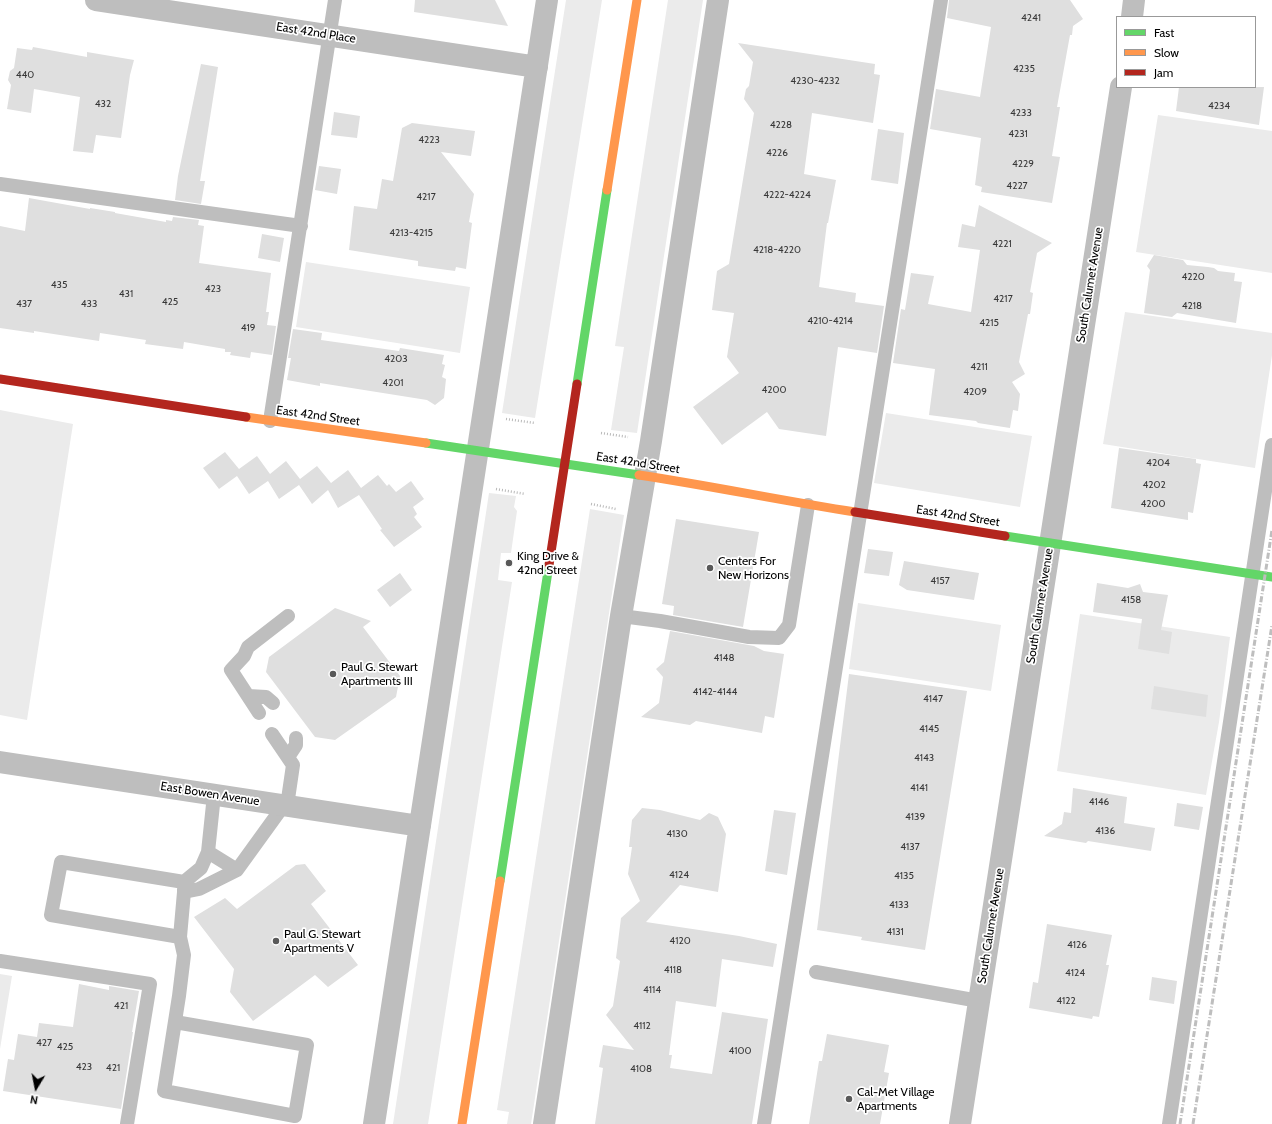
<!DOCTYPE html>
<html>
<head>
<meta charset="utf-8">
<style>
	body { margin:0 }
	#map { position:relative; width:1272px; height:1124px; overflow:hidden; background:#fff; font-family:Cabin,sans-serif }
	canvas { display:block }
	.legend { position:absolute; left:1116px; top:16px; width:140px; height:72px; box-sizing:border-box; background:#fff; border:1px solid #999; margin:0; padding:5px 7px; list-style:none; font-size:12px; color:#000 }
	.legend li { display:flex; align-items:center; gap:8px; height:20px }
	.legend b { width:20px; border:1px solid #999 }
	.north { position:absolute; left:16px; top:1068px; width:40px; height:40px; -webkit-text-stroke:3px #fff; paint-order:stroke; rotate:190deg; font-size:11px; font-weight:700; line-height:16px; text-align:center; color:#000 }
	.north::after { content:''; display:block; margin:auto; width:14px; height:18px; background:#000; clip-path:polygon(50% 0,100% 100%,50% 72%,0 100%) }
</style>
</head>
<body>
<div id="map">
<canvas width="1272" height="1124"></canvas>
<ul class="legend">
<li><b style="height:5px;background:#63d668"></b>Fast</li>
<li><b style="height:5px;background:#ff974d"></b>Slow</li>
<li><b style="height:5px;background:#b3261e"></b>Jam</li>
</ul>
<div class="north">N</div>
</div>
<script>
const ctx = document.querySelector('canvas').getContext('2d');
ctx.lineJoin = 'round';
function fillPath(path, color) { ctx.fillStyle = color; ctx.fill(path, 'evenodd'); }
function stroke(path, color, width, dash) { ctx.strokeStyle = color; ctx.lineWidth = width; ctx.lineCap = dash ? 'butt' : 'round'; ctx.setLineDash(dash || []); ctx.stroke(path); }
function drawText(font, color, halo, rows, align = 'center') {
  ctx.font = font + ' Cabin,sans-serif'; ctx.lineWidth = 3.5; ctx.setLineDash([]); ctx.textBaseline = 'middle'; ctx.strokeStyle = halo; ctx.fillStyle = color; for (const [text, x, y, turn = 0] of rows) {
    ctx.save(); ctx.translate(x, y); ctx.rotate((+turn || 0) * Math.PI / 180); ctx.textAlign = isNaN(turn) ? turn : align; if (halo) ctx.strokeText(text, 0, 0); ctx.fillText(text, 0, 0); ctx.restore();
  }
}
fillPath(new Path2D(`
	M 566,0 L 602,0 L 535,418 L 502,413 Z
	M 668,0 L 703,0 L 637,433 L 611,430 L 624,347 L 615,346 Z
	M 1158,115 L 1272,131 L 1272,273 L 1136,252 Z
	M 306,262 L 470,287 L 460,353 L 296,327 Z
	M 1125,312 L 1272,333 L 1272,355 L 1255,468 L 1103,444 Z
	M 0,410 L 73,424 L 27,720 L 0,715 Z
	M 886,413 L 1032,436 L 1020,507 L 874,483 Z
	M 489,493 L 516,496 L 514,507 L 517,511 L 511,553 L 501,553 L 498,580 L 512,582 L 428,1124 L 393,1124 Z
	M 590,509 L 624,515 L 531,1124 L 507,1124 L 509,1112 L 497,1110 Z
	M 858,603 L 1001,625 L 991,691 L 849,669 Z
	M 1080,614 L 1230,637 L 1219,722 L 1206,795 L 1057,771 Z
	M 0,974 L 12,976 L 0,1049 Z`), '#ebebeb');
fillPath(new Path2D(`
	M 415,0 L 495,0 L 508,26 L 414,12 Z
	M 949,0 L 1070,0 L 1083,19 L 1073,26 L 1072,35 L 1070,35 L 1057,107 L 1060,107 L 1052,156 L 1060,157 L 1052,203 L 981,192 L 982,187 L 975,185 L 981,138 L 930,129 L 936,89 L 980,97 L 991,27 L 947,18 Z
	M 738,43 L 875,64 L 874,74 L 880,75 L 873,123 L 812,113 L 804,174 L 836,180 L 828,223 L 827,223 L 819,287 L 856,293 L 855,302 L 884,306 L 877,353 L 838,347 L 826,436 L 779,429 L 767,412 L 722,445 L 693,407 L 739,373 L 727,357 L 734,313 L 712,310 L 717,271 L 729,264 L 754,113 L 744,99 L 746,89 L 749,86 L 753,62 Z
	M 33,47 L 87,57 L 87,52 L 134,60 L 130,75 L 121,138 L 96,135 L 93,153 L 73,151 L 80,97 L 34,89 L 31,113 L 7,109 L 11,85 L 8,80 L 10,71 L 14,68 L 17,48 L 32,50 Z
	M 201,64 L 218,67 L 200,181 L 205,181 L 201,204 L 175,200 L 178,176 Z
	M 1179,87 L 1264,87 L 1259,125 L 1176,111 Z
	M 334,112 L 360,116 L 357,138 L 331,135 Z
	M 412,123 L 475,131 L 471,156 L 441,152 L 474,194 L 469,222 L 472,223 L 466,269 L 456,267 L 455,271 L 418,266 L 418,261 L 349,250 L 354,206 L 377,209 L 382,179 L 393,181 L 402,128 Z
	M 878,129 L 904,133 L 898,184 L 871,180 Z
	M 319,166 L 341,169 L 337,194 L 315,190 Z
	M 29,198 L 90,209 L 90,208 L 115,212 L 115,213 L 166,222 L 166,220 L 172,221 L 173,217 L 199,220 L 198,225 L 204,226 L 199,263 L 271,273 L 266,312 L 269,312 L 267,325 L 276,326 L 272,355 L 251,352 L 250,358 L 230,355 L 231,352 L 225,352 L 225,349 L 184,342 L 183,349 L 145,344 L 146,340 L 100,333 L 99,341 L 34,331 L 34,333 L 0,328 L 0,226 L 25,231 Z
	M 979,205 L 1052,243 L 1037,253 L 1030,292 L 1033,293 L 1030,314 L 1028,314 L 1019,362 L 1025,374 L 1012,382 L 1020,394 L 1018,411 L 1013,410 L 1010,428 L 978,423 L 976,421 L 929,415 L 935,369 L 893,363 L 901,309 L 905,310 L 911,273 L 934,276 L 928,304 L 971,312 L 980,250 L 958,247 L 962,224 L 975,227 Z
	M 262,234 L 284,238 L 280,262 L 258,258 Z
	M 1154,255 L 1183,260 L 1187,265 L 1208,267 L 1214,268 L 1218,271 L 1235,273 L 1234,281 L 1242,282 L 1236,323 L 1177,313 L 1172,317 L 1144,313 L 1150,270 L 1147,266 Z
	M 293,329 L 322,333 L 321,340 L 399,351 L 400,348 L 444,355 L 442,364 L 445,365 L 442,377 L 446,379 L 444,398 L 435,405 L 427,400 L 320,383 L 320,386 L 287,380 L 291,358 L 288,358 Z
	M 1119,448 L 1196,459 L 1196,463 L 1201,464 L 1193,513 L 1188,512 L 1188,520 L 1111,508 Z
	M 225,452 L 239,469 L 257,456 L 270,474 L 286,461 L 300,479 L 317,466 L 331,483 L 348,470 L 361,488 L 378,475 L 387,486 L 389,484 L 396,492 L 411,481 L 424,499 L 413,507 L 417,514 L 414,517 L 422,527 L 394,547 L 380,530 L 382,529 L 359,495 L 338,508 L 328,490 L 312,504 L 299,485 L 279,499 L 268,481 L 249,494 L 237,476 L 219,489 L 203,468 Z
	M 676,519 L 759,532 L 743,627 L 673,615 L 674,606 L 662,604 Z
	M 868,549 L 893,552 L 889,576 L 864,573 Z
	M 904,561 L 979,573 L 974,600 L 907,590 L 899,585 Z
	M 400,573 L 412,590 L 390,607 L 377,590 Z
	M 1097,583 L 1128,588 L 1140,584 L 1143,592 L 1168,595 L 1161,630 L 1172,632 L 1169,654 L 1138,649 L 1142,619 L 1093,612 Z
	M 335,608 L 371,621 L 363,627 L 400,676 L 396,697 L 335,740 L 315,737 L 266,672 L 269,657 Z
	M 670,631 L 754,646 L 764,651 L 784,654 L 774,718 L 765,716 L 762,733 L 696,721 L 690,725 L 641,717 L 659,703 L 663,677 L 656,669 L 664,662 Z
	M 849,674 L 967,691 L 925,950 L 861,940 L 862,937 L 817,930 Z
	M 1154,686 L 1208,695 L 1206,717 L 1151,709 Z
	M 1073,788 L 1127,797 L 1124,823 L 1155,828 L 1151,851 L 1088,841 L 1086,843 L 1044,836 L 1062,824 L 1064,812 L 1071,813 Z
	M 1177,803 L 1203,807 L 1199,830 L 1174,826 Z
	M 642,808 L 660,810 L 700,820 L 709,813 L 718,817 L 726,834 L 718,892 L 680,885 L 646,922 L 739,936 L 777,944 L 773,967 L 722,959 L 716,1007 L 676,1001 L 669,1055 L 672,1055 L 670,1068 L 712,1074 L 722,1012 L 768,1019 L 752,1124 L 595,1124 L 603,1068 L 599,1067 L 603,1045 L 634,1050 L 606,1015 L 613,1006 L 620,961 L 616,958 L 621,918 L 640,901 L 628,874 L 632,847 L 629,847 L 632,820 Z
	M 774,810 L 796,813 L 787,875 L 765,871 Z
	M 305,864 L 326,891 L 311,904 L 358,965 L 328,987 L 315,975 L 253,1021 L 230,992 L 234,969 L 194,917 L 225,898 L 237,909 L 296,865 Z
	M 1047,924 L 1112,935 L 1106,965 L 1109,965 L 1099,1017 L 1093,1016 L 1092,1019 L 1029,1008 L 1033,982 L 1038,983 Z
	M 1152,977 L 1177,981 L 1174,1004 L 1149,1000 Z
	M 79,984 L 109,990 L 109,986 L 139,991 L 132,1032 L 133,1032 L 121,1109 L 3,1091 L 8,1059 L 14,1060 L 18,1034 L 37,1037 L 39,1023 L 73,1027 Z
	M 827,1034 L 889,1045 L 884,1072 L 889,1073 L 880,1124 L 809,1124 L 819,1061 L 822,1061 Z`), '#dfdfdf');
stroke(new Path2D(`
	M 506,419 L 535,423
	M 601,433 L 628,437
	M 496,489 L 525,494
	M 591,504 L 616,509`), '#b9b9b9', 2.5, [1, 2]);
stroke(new Path2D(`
	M 0,184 L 301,226
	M 270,421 L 335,0
	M 621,616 L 660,621 L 749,637 L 779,638 L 789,625 L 808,505
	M 248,696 L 266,697 L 273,703
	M 259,713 L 231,670 L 244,656 L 248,647 L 288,616
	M 272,734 L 293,765 L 287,806
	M 288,757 L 296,745 L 296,738
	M 208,852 L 237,870
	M 184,882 L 61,862 L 51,915 L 180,937 L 184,892 L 184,882 L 201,868 L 208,852 L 214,795
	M 184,892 L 199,889 L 237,870 L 284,805
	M 0,961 L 150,984 L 127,1124
	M 816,972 L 979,1001
	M 175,1022 L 307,1045 L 295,1116 L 164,1091 L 179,996 L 184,955 L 180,937
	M 764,1124 L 941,0
	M 1169,1124 L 1272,445`), '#bebebe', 14);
stroke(new Path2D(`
	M 96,0 L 537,67
	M 1132,17 L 1134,0
	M 0,762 L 420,826
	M 374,1124 L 547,0
	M 544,1124 L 621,616 L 651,441 L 718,0
	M 960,1124 L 1121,87`), '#bebebe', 22);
stroke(new Path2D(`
	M 577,384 L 607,190
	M 426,443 L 639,475
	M 1005,536 L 1272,577
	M 500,881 L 549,565`), '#63d668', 9);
stroke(new Path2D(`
	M 607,190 L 637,0
	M 246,417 L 426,443
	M 639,475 C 712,486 783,501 855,512
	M 462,1124 L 500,881`), '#ff974d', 9);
stroke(new Path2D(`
	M 0,379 L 246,417
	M 855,512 L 1005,536
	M 549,565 L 577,384`), '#b3261e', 9);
stroke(new Path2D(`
	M 1180,1124 L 1272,530
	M 1193,1124 L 1272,625`), '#bebebe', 3, [6, 2, 1, 2]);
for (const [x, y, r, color] of [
	[509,563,4,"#595959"],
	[710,568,4,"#595959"],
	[333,674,4,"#595959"],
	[276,941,4,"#595959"],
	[849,1099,4,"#595959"]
]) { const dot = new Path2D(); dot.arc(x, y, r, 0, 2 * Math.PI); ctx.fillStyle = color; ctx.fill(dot); stroke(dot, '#fff', 1.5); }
drawText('10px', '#383838', null, [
	["4241",1031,18],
	["4235",1024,69],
	["440",25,75],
	["4230-4232",815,81],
	["432",103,104],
	["4234",1219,106],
	["4233",1021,113],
	["4228",781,125],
	["4231",1018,134],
	["4223",429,140],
	["4226",777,153],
	["4229",1023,164],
	["4227",1017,186],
	["4222-4224",787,195],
	["4217",426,197],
	["4213-4215",411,233],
	["4221",1002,244],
	["4218-4220",777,250],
	["4220",1193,277],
	["435",59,285],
	["423",213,289],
	["431",126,294],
	["4217",1003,299],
	["425",170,302],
	["437",24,304],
	["433",89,304],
	["4218",1192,306],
	["4210-4214",830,321],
	["4215",989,323],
	["419",248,328],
	["4203",396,359],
	["4211",979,367],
	["4201",393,383],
	["4200",774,390],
	["4209",975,392],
	["4204",1158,463],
	["4202",1154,485],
	["4200",1153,504],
	["4157",940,581],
	["4158",1131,600],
	["4148",724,658],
	["4142-4144",715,692],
	["4147",933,699],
	["4145",929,729],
	["4143",924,758],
	["4141",919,788],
	["4146",1099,802],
	["4139",915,817],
	["4136",1105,831],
	["4130",677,834],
	["4137",910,847],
	["4124",679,875],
	["4135",904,876],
	["4133",899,905],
	["4131",895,932],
	["4120",680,941],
	["4126",1077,945],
	["4118",673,970],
	["4124",1075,973],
	["4114",652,990],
	["4122",1066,1001],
	["421",121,1006],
	["4112",642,1026],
	["427",44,1043],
	["425",65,1047],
	["4100",740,1051],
	["423",84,1067],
	["421",113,1068],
	["4108",641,1069]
]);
drawText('12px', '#000', '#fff', [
	["East 42nd Place",316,33,9],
	["South Calumet Avenue",1090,285,-81],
	["East 42nd Street",318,416,8],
	["East 42nd Street",638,463,9],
	["East 42nd Street",958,516,9],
	["South Calumet Avenue",1040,606,-81],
	["East Bowen Avenue",210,794,9],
	["South Calumet Avenue",991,926,-81]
]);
drawText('12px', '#000', '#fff', [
	["King Drive &",517,556],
	["42nd Street",517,570],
	["Centers For",718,561],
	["New Horizons",718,575],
	["Paul G. Stewart",341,667],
	["Apartments III",341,681],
	["Paul G. Stewart",284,934],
	["Apartments V",284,948],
	["Cal-Met Village",857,1092],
	["Apartments",857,1106]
], 'left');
</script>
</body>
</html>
